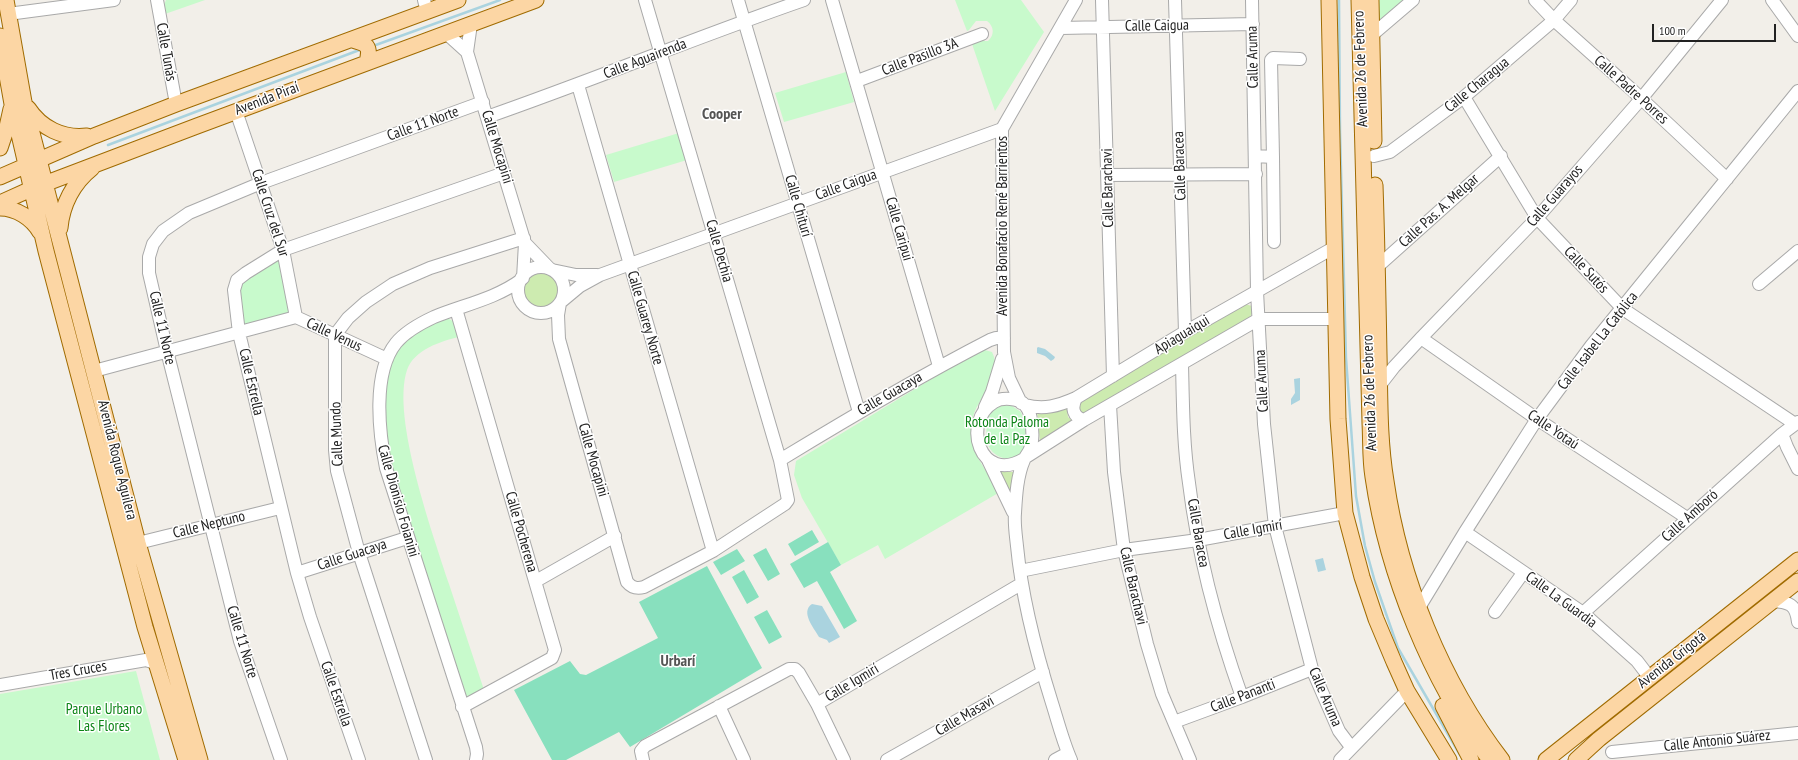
<!DOCTYPE html>
<html>
<head>
<meta charset="utf-8">
<style>
	body { margin:0 }
	#map { position:relative; width:1798px; height:760px; overflow:hidden; background:#f2efe9; font-family:"PT Sans Narrow",sans-serif }
	canvas { display:block }
	.scale { position:absolute; left:1652px; top:24px; width:124px; height:18px; box-sizing:border-box; border:2px solid #222; border-top:0; padding-left:5px; font-size:12px; line-height:14px; white-space:nowrap; color:#222; -webkit-text-stroke:3px #fff; paint-order:stroke }
</style>
</head>
<body>
<div id="map">
<canvas width="1798" height="760"></canvas>
<div class="scale">100 m</div>
</div>
<script>
const ctx = document.querySelector('canvas').getContext('2d');
ctx.lineJoin = 'round';
function fillPath(path, color) { ctx.fillStyle = color; ctx.fill(path, 'evenodd'); }
function stroke(path, color, width, dash) { ctx.strokeStyle = color; ctx.lineWidth = width; ctx.lineCap = dash ? 'butt' : 'round'; ctx.setLineDash(dash || []); ctx.stroke(path); }
function drawText(font, color, halo, rows, align = 'center') {
  ctx.font = font + ' "PT Sans Narrow",sans-serif'; ctx.lineWidth = 3; ctx.setLineDash([]); ctx.textBaseline = 'middle'; ctx.strokeStyle = halo; ctx.fillStyle = color; for (const [text, x, y, turn = 0] of rows) {
    ctx.save(); ctx.translate(x, y); ctx.rotate((+turn || 0) * Math.PI / 180); ctx.textAlign = isNaN(turn) ? turn : align; if (halo) ctx.strokeText(text, 0, 0); ctx.fillText(text, 0, 0); ctx.restore();
  }
}
fillPath(new Path2D(`
	M522 289a18 18 0 1 1 36 0a18 18 0 1 1-36 0Z
	M 1245,304 L 1252,306 L 1252,313 L 1249,319 L 1086,415 L 1080,414 L 1078,405 L 1080,402 Z
	M 1067,408 L 1068,417 L 1074,422 L 1040,442 L 1037,411 L 1054,412 Z
	M 1000,472 L 1016,472 L 1012,489 L 1008,489 Z`), '#cdebb0');
fillPath(new Path2D(`
	M 166,0 L 205,0 L 165,14 L 164,5 Z
	M 955,0 L 1021,0 L 1044,32 L 995,111 L 971,41 L 988,41 C 995,35 994,26 987,21 L 976,21 L 969,30 L 967,31 Z
	M 1375,0 L 1408,0 L 1380,21 L 1377,20 Z
	M 846,72 L 854,102 L 784,122 L 775,93 Z
	M 679,133 L 687,160 L 614,182 L 606,155 Z
	M 280,257 L 290,313 L 243,327 L 239,288 L 242,282 Z
	M 447,318 L 455,322 L 459,337 C 441,341 414,350 407,370 C 391,418 433,534 449,584 C 461,620 473,657 485,693 L 469,697 L 466,695 C 452,653 438,611 424,568 C 405,509 376,444 386,380 C 387,375 387,368 389,363 C 401,338 423,328 447,318 Z
	M 981,349 L 992,352 C 1003,373 983,393 975,411 C 971,420 970,432 972,442 C 974,456 992,479 1000,492 L 885,559 L 878,545 L 841,565 L 802,498 L 794,475 L 796,461 Z
	M 1005,405 L 1012,406 L 1021,412 C 1025,423 1028,434 1025,445 C 1020,463 997,462 989,447 C 986,441 986,430 987,423 C 988,413 995,407 1005,405 Z
	M 136,671 L 160,760 L 0,760 L 0,694 Z`), '#c8facc');
fillPath(new Path2D(`
	M 812,530 L 819,542 L 795,556 L 788,544 Z
	M 828,542 L 841,565 L 830,572 L 857,621 L 844,629 L 817,581 L 804,588 L 790,564 Z
	M 766,548 L 780,574 L 768,581 L 753,555 Z
	M 737,549 L 745,561 L 721,575 L 713,562 Z
	M 707,566 L 762,668 L 630,747 L 619,732 L 566,760 L 552,760 L 514,690 L 570,661 L 580,674 L 586,675 L 658,638 L 639,602 Z
	M 744,570 L 759,597 L 747,604 L 732,577 Z
	M 767,610 L 782,637 L 769,644 L 754,617 Z`), '#88e0be');
fillPath(new Path2D(`
	M 1038,347 L 1045,349 L 1055,357 L 1054,359 L 1051,361 L 1045,356 L 1037,353 L 1037,348 Z
	M 1300,378 L 1300,400 L 1291,405 L 1291,399 L 1295,393 L 1294,379 Z
	M 1323,558 L 1326,570 L 1318,572 L 1315,560 Z
	M 812,604 L 822,606 L 840,637 L 829,643 L 827,640 L 819,637 C 814,628 800,612 812,604 Z`), '#aad3df');
stroke(new Path2D(`
	M 1339,0 L 1340,132 L 1346,358 L 1356,496 L 1365,546 L 1375,582 L 1398,648 L 1460,755
	M 373,46 L 500,0
	M 108,145 L 362,49`), '#aad3df', 2.5);
const minor = new Path2D(`
	M 157,0 L 176,104
	M 424,0 L 427,12
	M 738,0 L 859,412
	M 832,0 L 939,366
	M 1102,0 L 1113,376
	M 1175,0 L 1185,332
	M 1252,0 L 1257,291 L 1264,424 L 1275,526 L 1312,669 L 1339,731 L 1351,747
	M 1535,0 L 1554,20 L 1631,89 L 1727,179
	M 1772,0 L 1798,36
	M 8,14 L 114,0
	M 471,24 L 467,52 L 525,243 L 523,278
	M 1061,28 L 1253,24
	M 446,33 L 467,52
	M 1372,35 L 1413,0
	M 857,81 L 982,34
	M 578,85 L 713,551
	M 1464,97 L 1537,218 L 1623,309 L 1795,424
	M 236,111 L 283,250 L 296,317
	M 487,117 C 593,80 697,37 804,0
	M 1255,156 L 1273,157 L 1274,242
	M 1374,156 L 1390,152 L 1464,97 L 1554,20 L 1571,0
	M 1273,157 L 1271,60 L 1273,58 L 1300,59
	M 1108,175 L 1256,174
	M 525,243 L 550,269
	M 1377,267 L 1501,156
	M518 290a23 23 0 1 1 46 0a23 23 0 1 1-46 0Z
	M 552,270 L 576,275 L 597,275
	M 1759,284 L 1798,251
	M 562,301 L 580,286 L 600,275 L 1002,129
	M 560,303 L 558,315 L 559,339 L 627,582 C 632,588 637,589 644,587 L 713,551 L 785,504 L 788,500 L 780,460 L 645,0
	M 456,309 L 555,650 L 552,658 L 462,707
	M 1421,338 L 1537,419 L 1687,518
	M 1182,364 C 1183,404 1183,443 1189,483 C 1198,557 1217,627 1242,697
	M 94,371 L 296,317 L 387,359
	M 1380,385 L 1394,367 L 1421,338 L 1537,218 L 1641,99 L 1722,0
	M 1076,398 C 1071,408 1073,417 1084,420
	M 1021,403 L 1009,378 L 1004,352 L 1002,129 L 1076,0
	M 1025,405 C 1044,410 1058,406 1076,398 L 1185,332 L 1335,247
	M 1110,405 L 1114,472 L 1124,550 L 1147,644 L 1162,694 L 1190,760
	M 985,407 L 992,392 L 1002,359
	M 1782,434 L 1787,447 L 1798,469
	M 1026,457 L 1084,420 L 1259,319 L 1335,319
	M 1024,459 C 980,485 961,422 994,402 C 1002,397 1019,398 1025,405 C 1029,410 1031,417 1031,422 C 1033,430 1033,442 1030,449 C 1029,453 1025,456 1024,460 C 1017,476 1016,496 1015,513 C 1014,524 1016,536 1017,546 C 1022,600 1036,652 1052,703 C 1058,722 1063,742 1071,760
	M 780,460 C 849,418 918,377 990,340 L 996,338 L 1004,338
	M 988,460 L 1013,512
	M 1465,532 L 1583,613 L 1637,661 L 1650,678
	M 138,543 L 280,508
	M 1020,571 L 1124,550 L 1198,540 L 1345,513
	M 297,573 L 407,538
	M 536,581 L 615,536
	M 1772,601 C 1789,602 1796,604 1798,622
	M 1420,606 L 1465,532 L 1537,419 L 1591,346 L 1798,91
	M 1495,612 L 1523,573
	M 1583,613 L 1782,434 L 1798,422
	M 0,685 L 146,660 L 155,663
	M 817,704 L 1021,584
	M 719,706 L 744,760
	M 1174,722 L 1242,697 L 1312,669
	M 1612,752 L 1798,733
	M 281,760 L 240,641 L 167,351 L 149,273 L 149,257 L 153,244 L 163,231 L 189,213 L 261,183 L 483,102
	M 359,760 L 310,617 L 297,573 L 239,333 L 234,290 L 237,280 L 246,273 L 283,250 L 504,173
	M 426,760 L 359,553 L 337,471 L 335,450 L 335,335 L 348,318 L 366,302 L 393,284 L 430,268 L 524,238
	M 476,760 L 477,754 L 476,747 L 386,468 C 379,433 372,373 396,343 C 405,332 421,323 434,317 C 463,305 495,299 521,280
	M 643,760 L 641,751 L 645,746 L 789,669 L 795,669 L 799,673 L 817,704 L 844,760
	M 887,760 L 1043,672
	M 1055,760 L 1068,753
	M 1340,760 L 1407,691`);
const major = new Path2D(`
	M 6,0 L 24,102 L 138,543 L 200,760
	M 1329,0 L 1338,419 L 1345,513 L 1362,577 L 1376,619 L 1394,662 L 1407,691 L 1449,760
	M 1359,0 L 1370,423 C 1371,441 1370,459 1373,477 C 1387,573 1431,683 1490,760
	M 1371,0 L 1374,141
	M 0,36 L 12,104 L 46,251 L 145,627 L 186,760
	M 353,40 C 367,44 371,46 367,62
	M 28,108 C 41,128 63,139 87,136
	M 0,148 L 7,127 L 11,109
	M 0,177 L 94,136 L 176,104 L 458,0
	M 1375,185 C 1377,242 1378,298 1379,354 C 1380,396 1379,439 1386,481 C 1400,578 1442,682 1502,760
	M 0,203 L 31,189 L 197,126 L 536,0
	M 0,208 C 16,208 32,218 40,232
	M 60,228 C 62,205 73,183 92,168
	M 1443,706 L 1471,760
	M 1546,760 L 1798,560
	M 1576,760 L 1599,739 L 1798,581`);
stroke(minor, '#a9a9a9', 14);
stroke(major, '#a06b00', 17);
stroke(minor, '#fff', 12);
stroke(major, '#fcd6a4', 15);
drawText('15px', '#222', '#fff', [
	["Calle Caigua",1157,26,-1],
	["Calle Tunás",166,52,80],
	["Calle Pasillo 3A",920,57,-21],
	["Calle Aruma",1253,57,-91],
	["Calle Aguairenda",645,59,-21],
	["Avenida 26 de Febrero",1361,69,-92],
	["Calle Charagua",1477,85,-39],
	["Calle Padre Porres",1631,90,42],
	["Avenida Piraí",267,99,-21],
	["Calle 11 Norte",423,124,-20],
	["Calle Mocapini",497,147,73],
	["Calle Baracea",1180,166,-92],
	["Calle Caigua",846,185,-20],
	["Calle Barachavi",1108,188,-91],
	["Calle Guarayos",1555,196,-49],
	["Calle Chiturí",798,206,74],
	["Calle Pas. A. Melgar",1439,211,-42],
	["Calle Cruz del Sur",270,213,72],
	["Avenida Bonafacio René Barrientos",1003,226,-90],
	["Calle Caripui",899,229,74],
	["Calle Dechia",719,251,74],
	["Calle Sutós",1586,270,47],
	["Calle Guarey Norte",645,318,74],
	["Calle 11 Norte",162,328,77],
	["Calle Venus",334,335,25],
	["Apiaguaiqui",1182,335,-31],
	["Calle Isabel La Católica",1598,341,-52],
	["Calle Aruma",1262,381,-93],
	["Calle Estrella",251,382,77],
	["Avenida 26 de Febrero",1370,393,-92],
	["Calle Guacaya",890,394,-30],
	["Calle Yotaú",1553,430,34],
	["Calle Mundo",337,434,-92],
	["Avenida Roque Aguilera",117,460,76],
	["Calle Mocapini",593,460,74],
	["Calle Dionisio Foianini",398,501,74],
	["Calle Amboró",1690,516,-42],
	["Calle Neptuno",209,525,-14],
	["Calle Igmirí",1253,530,-10],
	["Calle Pocherena",521,532,74],
	["Calle Baracea",1198,533,80],
	["Calle Guacaya",352,555,-18],
	["Calle Barachavi",1133,586,77],
	["Calle La Guardia",1561,600,36],
	["Calle 11 Norte",242,642,73],
	["Avenida Grigotá",1672,660,-38],
	["Tres Cruces",78,671,-10],
	["Calle Igmirí",852,683,-31],
	["Calle Estrella",336,694,71],
	["Calle Pananti",1243,696,-21],
	["Calle Aruma",1325,697,67],
	["Calle Masavi",965,716,-30],
	["Calle Antonio Suárez",1717,741,-6]
]);
drawText('15px', '#0c8416', '#fff', [
	["Rotonda Paloma",1007,423],
	["de la Paz",1007,440],
	["Parque Urbano",104,710],
	["Las Flores",104,727]
]);
drawText('bold 16px', '#555', '#fff', [
	["Cooper",722,114],
	["Urbarí",678,661]
]);
</script>
</body>
</html>
